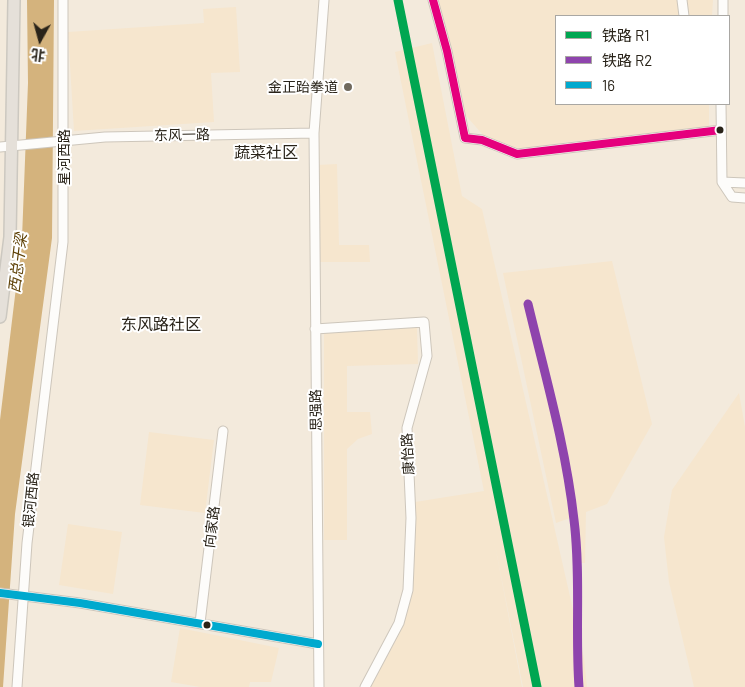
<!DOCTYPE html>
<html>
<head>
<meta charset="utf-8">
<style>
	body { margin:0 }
	#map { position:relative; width:745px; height:687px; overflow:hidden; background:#f3eadc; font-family:Barlow,"Noto Sans SC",sans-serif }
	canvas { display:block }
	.legend { position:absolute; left:555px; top:15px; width:175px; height:90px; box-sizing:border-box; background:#fff; border:1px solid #a9a7a3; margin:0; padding:6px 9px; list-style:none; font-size:15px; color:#292319 }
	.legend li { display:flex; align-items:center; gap:10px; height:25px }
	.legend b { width:25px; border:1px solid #a9a7a3 }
	.north { position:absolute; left:15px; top:15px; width:50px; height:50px; -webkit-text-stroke:4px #fff; paint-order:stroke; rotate:187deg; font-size:14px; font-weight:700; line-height:20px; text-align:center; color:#292319 }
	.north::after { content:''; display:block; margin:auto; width:18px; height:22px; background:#292319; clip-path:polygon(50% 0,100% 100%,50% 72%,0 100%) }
</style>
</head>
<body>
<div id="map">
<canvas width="745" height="687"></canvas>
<ul class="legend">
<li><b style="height:6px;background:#00a651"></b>铁路 R1</li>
<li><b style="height:6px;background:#8e44ad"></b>铁路 R2</li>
<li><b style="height:6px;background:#00a9ce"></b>16</li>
</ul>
<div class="north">北</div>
</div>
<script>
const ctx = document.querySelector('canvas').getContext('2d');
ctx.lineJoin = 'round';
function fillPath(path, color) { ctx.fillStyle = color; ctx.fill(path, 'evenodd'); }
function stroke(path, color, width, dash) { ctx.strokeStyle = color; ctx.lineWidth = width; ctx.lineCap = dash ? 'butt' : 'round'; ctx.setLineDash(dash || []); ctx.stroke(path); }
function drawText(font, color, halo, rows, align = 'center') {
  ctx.font = font + ' Barlow,"Noto Sans SC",sans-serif'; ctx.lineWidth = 4; ctx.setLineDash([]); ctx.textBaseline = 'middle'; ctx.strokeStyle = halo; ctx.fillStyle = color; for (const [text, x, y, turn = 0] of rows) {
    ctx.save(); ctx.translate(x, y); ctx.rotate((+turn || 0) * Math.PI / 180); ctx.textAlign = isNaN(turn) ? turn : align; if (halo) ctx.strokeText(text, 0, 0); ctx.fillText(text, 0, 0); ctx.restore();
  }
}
fillPath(new Path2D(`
	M 436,0 L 713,0 L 712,16 L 556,16 L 556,104 L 709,104 L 709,128 L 567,142 L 518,152 L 483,135 L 461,110 Z
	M 236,7 L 240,72 L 211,73 L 214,122 L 74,131 L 68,32 L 204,23 L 203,9 Z
	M 432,43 L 462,196 L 482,209 L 584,658 L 587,687 L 523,687 L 494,540 L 522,687 L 371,687 L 398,636 L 409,601 L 415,502 L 484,491 L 395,52 Z
	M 337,164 L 339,245 L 369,245 L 370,262 L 319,262 L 317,165 Z
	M 612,261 L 652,424 L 607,504 L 586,512 L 585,563 L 573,563 L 570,518 L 556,523 L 503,273 Z
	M 417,327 L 418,364 L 347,366 L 347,412 L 370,412 L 372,434 L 358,439 L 347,449 L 347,540 L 324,540 L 324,333 Z
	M 739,393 L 745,427 L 745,687 L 694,687 L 669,582 L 664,537 L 672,490 Z
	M 149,432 L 214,440 L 205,513 L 140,505 Z
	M 68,524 L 122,532 L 113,594 L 59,585 Z
	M 180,628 L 279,648 L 271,682 L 250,682 L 249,687 L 200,687 L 171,682 Z`), '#f6e6ce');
fillPath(new Path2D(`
	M 27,0 L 54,0 L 52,238 L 15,514 L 3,687 L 0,687 L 0,420 L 22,238 L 28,83 Z`), '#d4b37d');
const minor = new Path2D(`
	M 433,0 L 447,51 L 465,138 L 482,140 L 517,154 L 721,130
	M 682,0 L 684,16
	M 723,16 L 723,0
	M 721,104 L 722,182
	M 0,147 L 105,137 L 314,133
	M 722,182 L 732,197 L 745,198
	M 722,182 L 745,183
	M 315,329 L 424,322 L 427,356 L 407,428 L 411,518 L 408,590 L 399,623 L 365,687
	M 0,593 L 80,603 L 318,644
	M 200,623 L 223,431
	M 17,687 L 27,543 L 63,242 L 63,0
	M 319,687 L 314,133 L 324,0`);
const major = new Path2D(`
	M 0,317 L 10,237 L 14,0`);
stroke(minor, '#cdc6bb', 11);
stroke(major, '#ccc8c0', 14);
stroke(minor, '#fdfcfa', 9);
stroke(major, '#e5e0d9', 11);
stroke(new Path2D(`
	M 0,593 L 80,603 L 318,644`), '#00a9ce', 8);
stroke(new Path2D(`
	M 433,0 L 447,51 L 465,138 L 482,140 L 517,154 L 721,130`), '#e5007d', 8);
stroke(new Path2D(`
	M 398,0 L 537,687`), '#00a651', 9);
stroke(new Path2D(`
	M 528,304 C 545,375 566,447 574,520 C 581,575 575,631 579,687`), '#8e44ad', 9);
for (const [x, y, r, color] of [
	[348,87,5,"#70695d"],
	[720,130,4.5,"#292319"],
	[207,625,4.5,"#292319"]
]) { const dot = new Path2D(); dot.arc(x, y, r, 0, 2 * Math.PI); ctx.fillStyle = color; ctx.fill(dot); stroke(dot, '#fff', 2); }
drawText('14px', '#292319', '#fff', [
	["金正跆拳道",338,87]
], 'right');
drawText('14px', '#292319', '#fff', [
	["东风一路",182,135,-1],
	["星河西路",64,157,-90],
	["思强路",316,410,-91],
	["康怡路",408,454,-93],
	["银河西路",31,500,-84],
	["向家路",212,527,-83]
]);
drawText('italic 15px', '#604309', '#fff', [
	["西总干梁",18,263,-83]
]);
drawText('16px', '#292319', '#fff', [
	["蔬菜社区",266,153],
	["东风路社区",161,325]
]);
</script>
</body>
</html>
